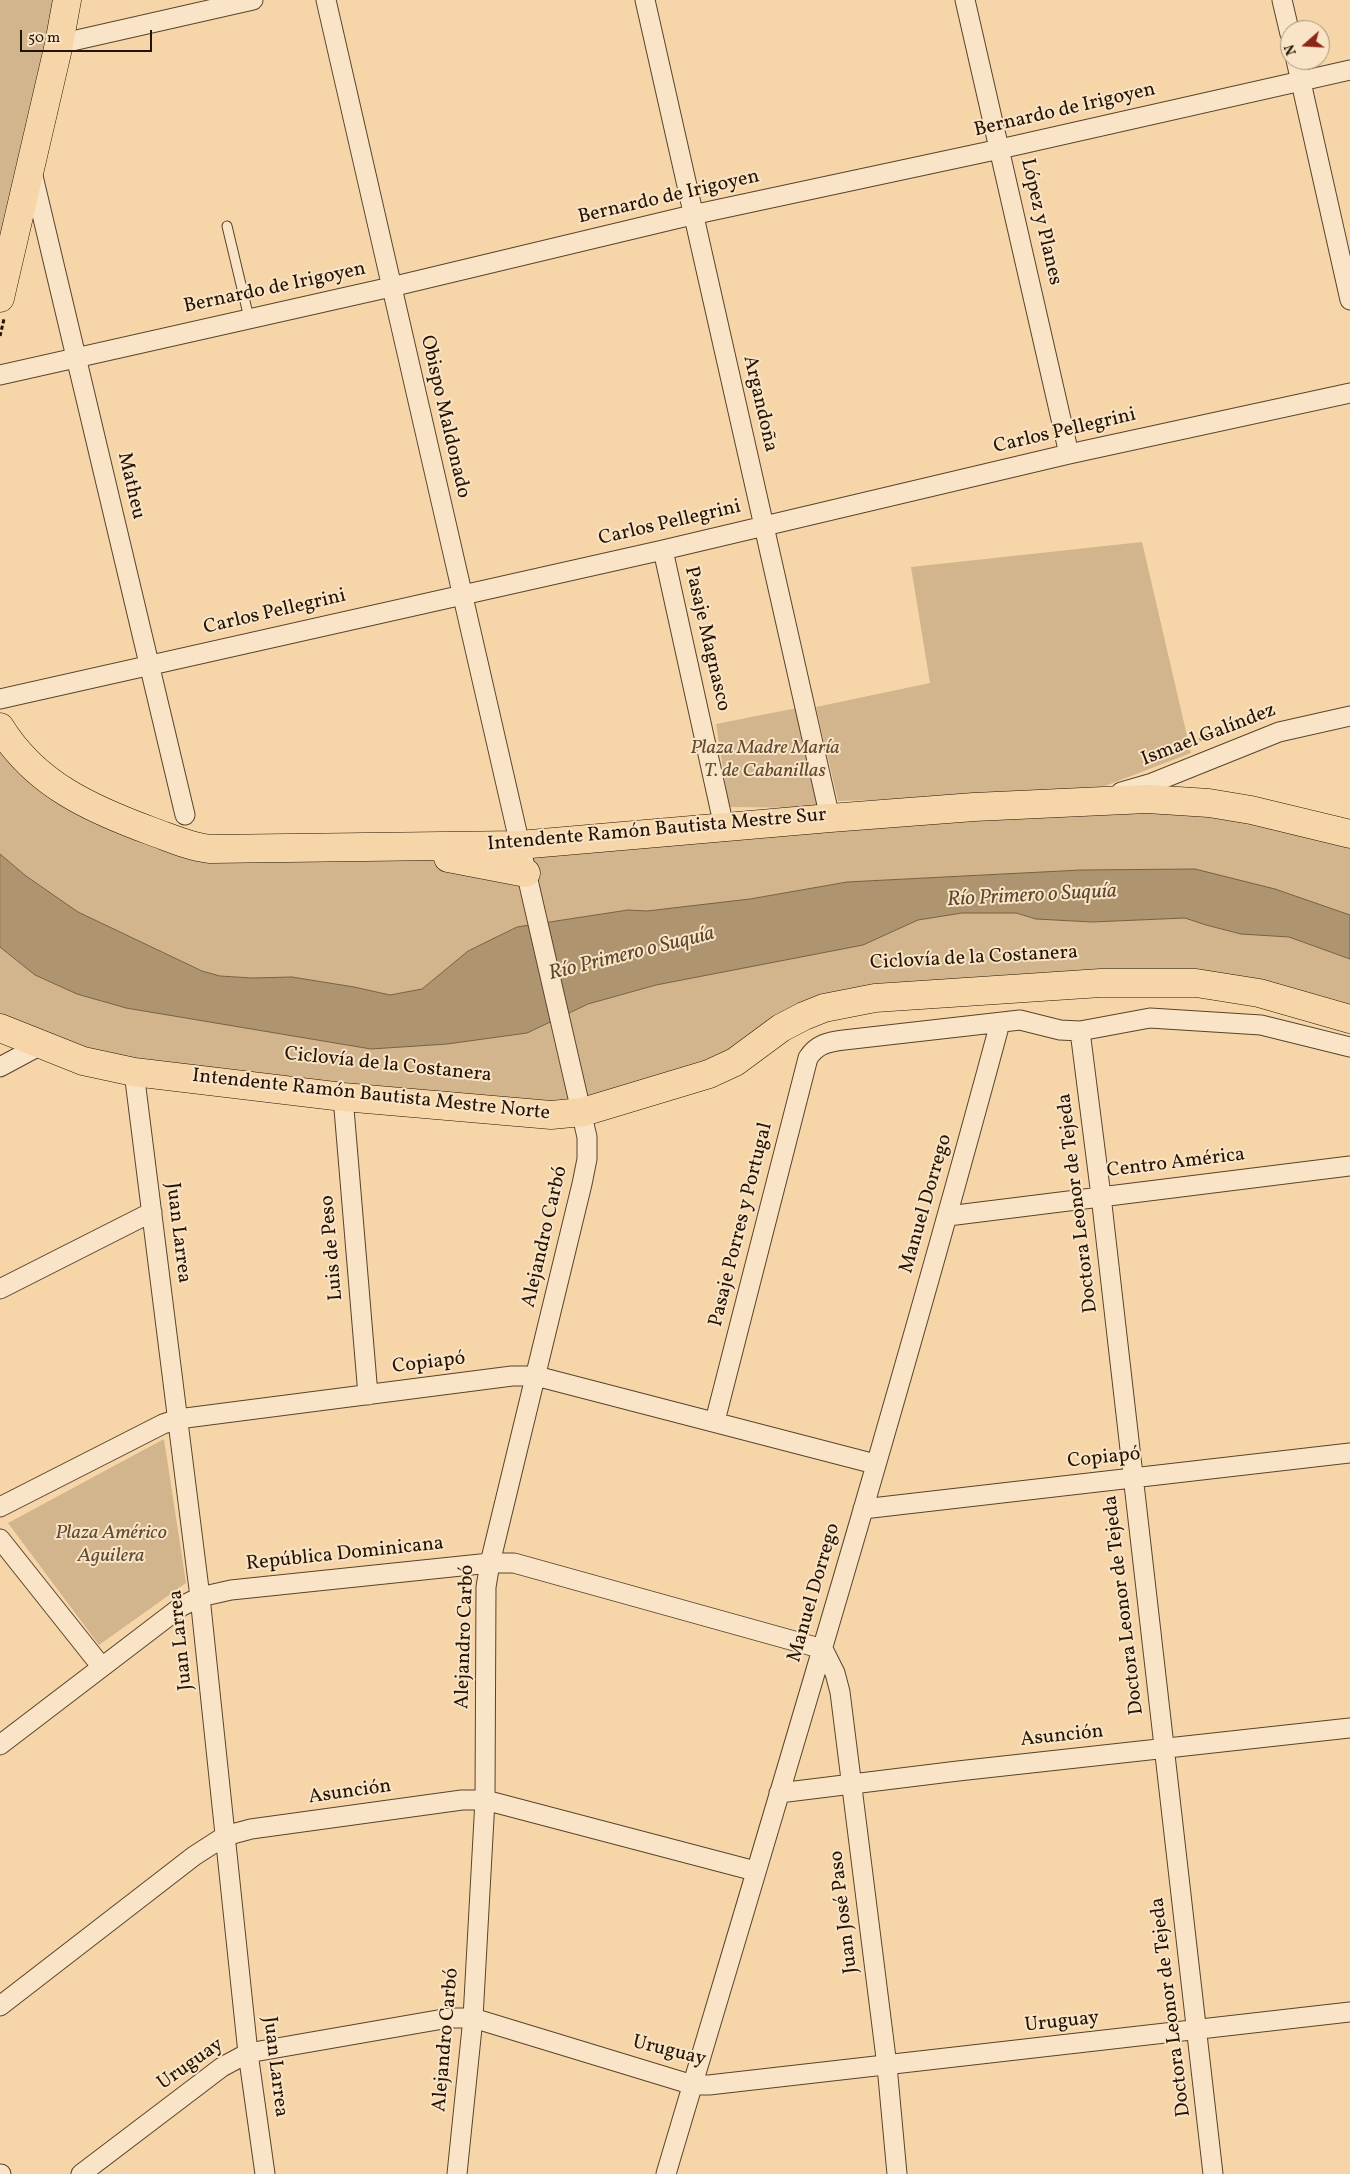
<!DOCTYPE html>
<html>
<head>
<meta charset="utf-8">
<style>
	body { margin:0 }
	#map { position:relative; width:1350px; height:2174px; overflow:hidden; background:#f6d6a9; font-family:Vollkorn,serif }
	canvas { display:block }
	.north { position:absolute; left:1280px; top:20px; width:50px; height:50px; box-sizing:border-box; background:#f9e4c7; border:1px solid #a49077; border-radius:50%; rotate:251deg; font-size:14px; font-weight:700; line-height:20px; text-align:center; color:#241300 }
	.north::after { content:''; display:block; margin:auto; width:18px; height:22px; background:#8f2418; clip-path:polygon(50% 0,100% 100%,50% 72%,0 100%) }
	.scale { position:absolute; left:20px; top:30px; width:132px; height:22px; box-sizing:border-box; border:2px solid #241300; border-top:0; padding-left:6px; font-size:15px; line-height:18px; white-space:nowrap; color:#241300; -webkit-text-stroke:4px #f9e4c7; paint-order:stroke }
</style>
</head>
<body>
<div id="map">
<canvas width="1350" height="2174"></canvas>
<div class="north">N</div>
<div class="scale">50 m</div>
</div>
<script>
const ctx = document.querySelector('canvas').getContext('2d');
ctx.lineJoin = 'round';
function fillPath(path, color) { ctx.fillStyle = color; ctx.fill(path, 'evenodd'); }
function stroke(path, color, width, dash) { ctx.strokeStyle = color; ctx.lineWidth = width; ctx.lineCap = dash ? 'butt' : 'round'; ctx.setLineDash(dash || []); ctx.stroke(path); }
function drawText(font, color, halo, rows, align = 'center') {
  ctx.font = font + ' Vollkorn,serif'; ctx.lineWidth = 4; ctx.setLineDash([]); ctx.textBaseline = 'middle'; ctx.strokeStyle = halo; ctx.fillStyle = color; for (const [text, x, y, turn = 0] of rows) {
    ctx.save(); ctx.translate(x, y); ctx.rotate((+turn || 0) * Math.PI / 180); ctx.textAlign = isNaN(turn) ? turn : align; if (halo) ctx.strokeText(text, 0, 0); ctx.fillText(text, 0, 0); ctx.restore();
  }
}
fillPath(new Path2D(`
	M 0,0 L 67,0 L 0,298 Z
	M 1142,542 L 1191,753 L 1084,794 L 838,801 L 816,707 L 930,683 L 911,567 Z
	M 797,708 L 818,808 L 729,807 L 716,724 Z
	M 0,727 L 25,760 L 202,848 L 1086,801 L 1350,834 L 1350,915 L 1275,889 L 1153,869 L 1081,870 L 847,882 L 750,899 L 647,911 L 627,910 L 517,927 L 468,951 L 422,989 L 390,995 L 354,987 L 292,977 L 252,978 L 220,976 L 202,971 L 78,912 L 26,876 L 0,854 Z
	M 962,913 L 1016,913 L 1036,919 L 1092,922 L 1185,918 L 1206,925 L 1241,934 L 1289,937 L 1350,959 L 1350,1019 L 1259,993 L 875,998 L 735,1062 L 583,1112 L 134,1072 L 0,1028 L 0,947 L 35,975 L 77,994 L 126,1008 L 371,1049 L 447,1044 L 527,1033 L 588,1004 L 656,985 L 863,945 L 918,920 Z
	M 164,1439 L 186,1583 L 99,1645 L 8,1523 Z`), '#d2b58c');
const water = new Path2D(`
	M 0,854 L 26,876 L 78,912 L 202,971 L 220,976 L 252,978 L 292,977 L 354,987 L 390,995 L 422,989 L 468,951 L 517,927 L 628,910 L 647,911 L 750,899 L 847,882 L 1081,870 L 1195,869 L 1275,889 L 1350,915 L 1350,959 L 1289,937 L 1241,934 L 1206,925 L 1185,918 L 1092,922 L 1036,919 L 1016,913 L 962,913 L 918,920 L 863,945 L 656,985 L 588,1004 L 527,1033 L 447,1044 L 371,1049 L 126,1008 L 77,994 L 35,975 L 0,947 Z`);
fillPath(water, '#af9470');
stroke(water, '#776043', 1);
const service = new Path2D(`
	M 227,226 L 249,318`);
const minor = new Path2D(`
	M 326,0 L 587,1137 L 587,1159 L 582,1184 L 490,1563 L 486,1587 L 485,1800 L 473,2018 L 457,2174
	M 645,0 L 830,818
	M 965,0 L 1069,454
	M 1282,0 L 1290,34
	M 59,44 L 253,0
	M 1296,60 L 1350,300
	M 32,172 L 185,815
	M 0,375 L 391,287 L 692,215 L 1000,149 L 1350,70
	M 663,550 L 724,827
	M 0,699 L 663,550 L 1069,454 L 1350,393
	M 1121,792 L 1152,783 L 1279,732 L 1350,716
	M 1080,1031 L 1101,1196 L 1213,2174
	M 0,1067 L 41,1045
	M 134,1072 L 200,1597 L 248,2053 L 265,2174
	M 343,1097 L 368,1395
	M 948,1216 L 1350,1166
	M 0,1289 L 152,1212
	M 715,1421 L 808,1058 C 817,1044 828,1042 844,1040 L 1020,1020 L 1060,1030 L 1080,1031 L 1150,1018 L 1261,1025 L 1350,1047
	M 0,1507 L 163,1424 L 178,1419 L 512,1376 L 536,1376 L 875,1464
	M 863,1509 L 1350,1453
	M 0,1539 L 101,1666
	M 823,1649 L 835,1673 L 840,1692 L 887,2066 L 897,2174
	M 0,1745 L 182,1606 L 200,1597 L 231,1590 L 490,1563 L 514,1563 L 823,1649
	M 779,1793 L 958,1771 L 1350,1728
	M 0,2006 L 194,1856 L 225,1836 L 251,1829 L 462,1800 L 485,1800 L 755,1871
	M 0,2174 L 1,2174
	M 81,2174 L 222,2067 L 248,2053 L 449,2018 L 473,2018 L 693,2085 L 709,2085 L 1350,2012
	M 666,2174 C 780,1791 896,1409 1000,1023`);
const primary = new Path2D(`
	M 0,298 L 59,44 L 67,0
	M 0,727 C 35,784 91,809 151,831 C 171,838 190,847 210,849 L 519,845 L 830,818 L 974,807 L 1147,799 L 1209,803 L 1251,810 L 1350,834
	M 448,858 L 526,873
	M 0,1028 L 83,1061 L 134,1072 L 343,1097 L 551,1115 L 583,1112 L 709,1074 L 735,1062 L 781,1028 L 804,1016 L 824,1008 L 875,998 L 1101,983 L 1196,983 L 1259,993 L 1350,1019`);
stroke(service, '#58442a', 11);
stroke(minor, '#58442a', 21);
stroke(primary, '#241300', 29);
stroke(new Path2D(`
	M 0,336 L 4,319
	M 1196,745 L 1203,737 L 1230,731`), '#241300', 3, [4, 2.5]);
stroke(service, '#f9e4c7', 9);
stroke(minor, '#f9e4c7', 19);
stroke(primary, '#f6d6a9', 28);
drawText('20px', '#241300', '#f9e4c7', [
	["Bernardo de Irigoyen",1065,111,-13],
	["Bernardo de Irigoyen",669,198,-13],
	["López y Planes",1040,222,77],
	["Bernardo de Irigoyen",275,289,-12],
	["Argandoña",759,404,77],
	["Obispo Maldonado",444,417,77],
	["Carlos Pellegrini",1065,432,-13],
	["Matheu",130,486,77],
	["Carlos Pellegrini",670,524,-13],
	["Carlos Pellegrini",275,613,-13],
	["Pasaje Magnasco",706,639,77],
	["Ismael Galíndez",1209,736,-21],
	["Intendente Ramón Bautista Mestre Sur",657,831,-5],
	["Ciclovía de la Costanera",974,959,-3],
	["Ciclovía de la Costanera",388,1066,6],
	["Intendente Ramón Bautista Mestre Norte",371,1096,6],
	["Centro América",1176,1164,-7],
	["Doctora Leonor de Tejeda",1079,1203,-97],
	["Manuel Dorrego",927,1204,-74],
	["Pasaje Porres y Portugal",742,1225,-76],
	["Juan Larrea",177,1233,83],
	["Alejandro Carbó",546,1237,-77],
	["Luis de Peso",333,1248,-95],
	["Copiapó",429,1364,-7],
	["Copiapó",1104,1459,-6],
	["República Dominicana",345,1555,-6],
	["Manuel Dorrego",815,1593,-74],
	["Doctora Leonor de Tejeda",1125,1605,-97],
	["Alejandro Carbó",466,1637,-88],
	["Juan Larrea",182,1640,-96],
	["Asunción",1062,1737,-6],
	["Asunción",350,1793,-8],
	["Juan José Paso",845,1912,-97],
	["Doctora Leonor de Tejeda",1172,2007,-97],
	["Uruguay",1062,2023,-6],
	["Alejandro Carbó",447,2040,-85],
	["Uruguay",669,2052,14],
	["Uruguay",191,2065,-35],
	["Juan Larrea",274,2067,83]
]);
drawText('italic 20px', '#614c31', '#f9e4c7', [
	["Plaza Madre María",765,749],
	["T. de Cabanillas",765,772],
	["Plaza Américo",111,1534],
	["Aguilera",111,1557]
]);
drawText('italic 21px', '#5c472d', '#f9e4c7', [
	["Río Primero o Suquía",1032,897,-3],
	["Río Primero o Suquía",632,955,-14]
]);
</script>
</body>
</html>
